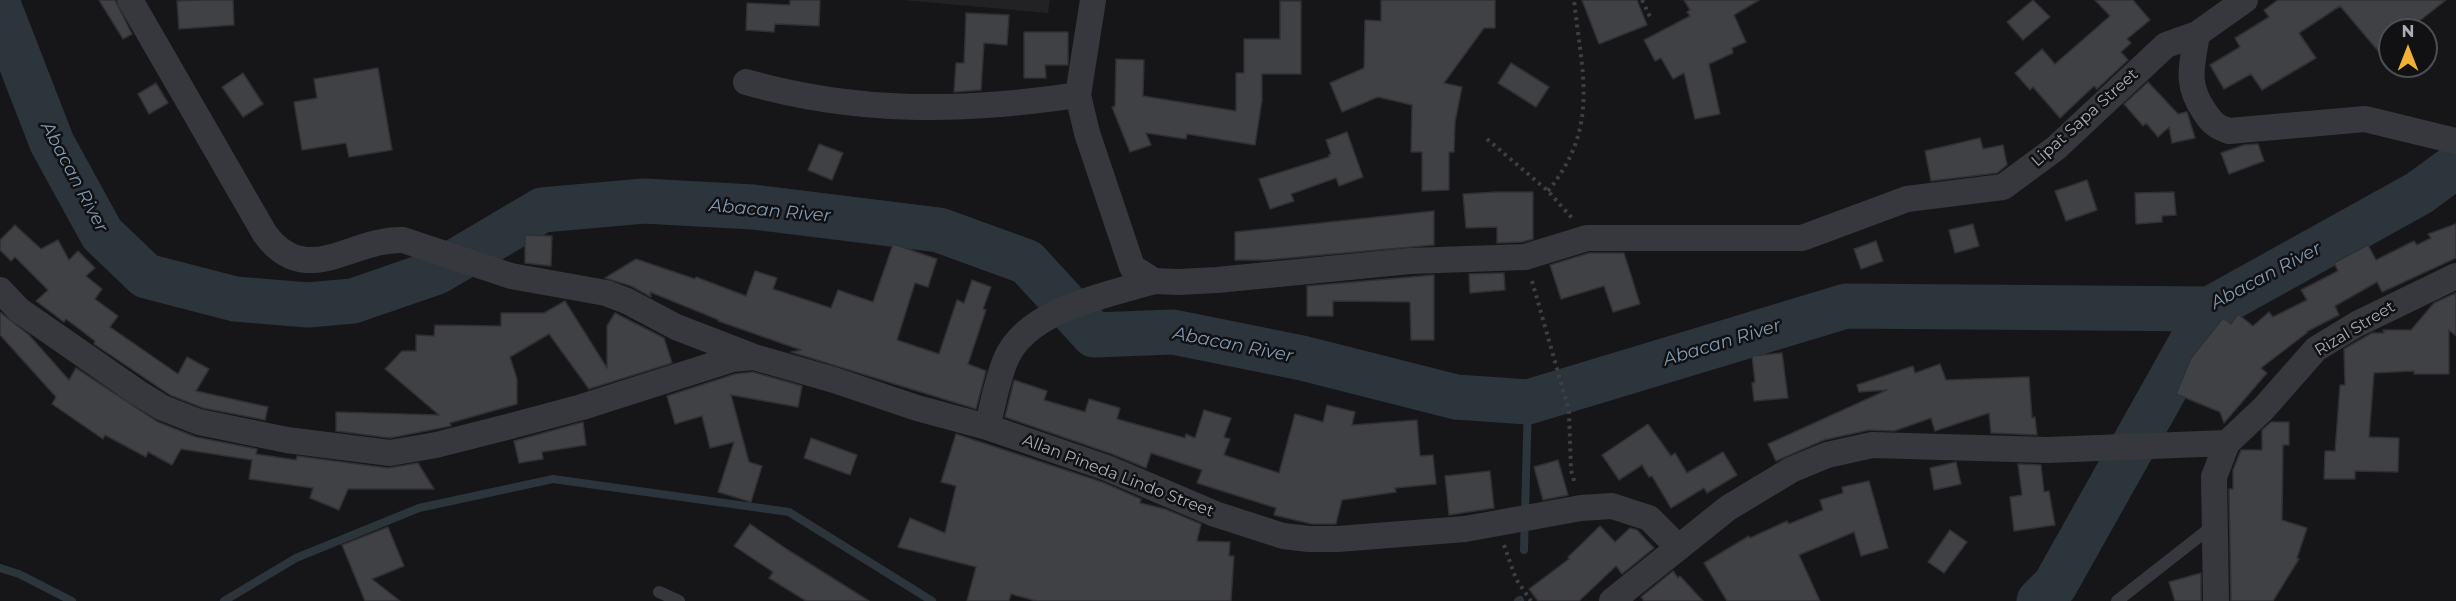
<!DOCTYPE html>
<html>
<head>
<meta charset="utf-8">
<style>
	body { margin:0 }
	#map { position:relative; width:2456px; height:601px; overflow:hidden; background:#161618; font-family:Montserrat,sans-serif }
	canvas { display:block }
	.north { position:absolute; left:2378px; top:18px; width:60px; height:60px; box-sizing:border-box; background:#111113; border:2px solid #4d4f55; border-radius:50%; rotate:0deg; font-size:16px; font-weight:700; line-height:24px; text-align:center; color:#a8adb8 }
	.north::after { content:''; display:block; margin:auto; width:21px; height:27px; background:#f2b134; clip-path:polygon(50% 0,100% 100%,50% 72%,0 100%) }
</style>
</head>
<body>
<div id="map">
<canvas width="2456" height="601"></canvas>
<div class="north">N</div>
</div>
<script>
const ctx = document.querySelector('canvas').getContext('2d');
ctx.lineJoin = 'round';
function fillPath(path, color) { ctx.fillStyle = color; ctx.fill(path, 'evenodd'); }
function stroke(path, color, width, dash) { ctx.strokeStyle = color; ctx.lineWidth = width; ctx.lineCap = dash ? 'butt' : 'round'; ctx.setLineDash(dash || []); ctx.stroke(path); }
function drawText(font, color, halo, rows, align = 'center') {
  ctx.font = font + ' Montserrat,sans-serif'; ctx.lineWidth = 5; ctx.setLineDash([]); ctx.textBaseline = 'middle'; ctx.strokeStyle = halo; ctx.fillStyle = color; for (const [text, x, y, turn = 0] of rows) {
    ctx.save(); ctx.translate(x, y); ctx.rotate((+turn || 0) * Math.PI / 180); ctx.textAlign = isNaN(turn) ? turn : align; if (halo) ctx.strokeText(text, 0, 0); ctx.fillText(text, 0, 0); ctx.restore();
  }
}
fillPath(new Path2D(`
	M 903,0 L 1050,0 L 1048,13 Z`), '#222225');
stroke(new Path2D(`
	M 1524,550 L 1528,402
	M 0,568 L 19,574 L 72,601
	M 224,601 L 296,558 L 419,508 L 553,479 L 789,512 L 932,601
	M 1518,601 L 1520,600`), '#2c353c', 8);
stroke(new Path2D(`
	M 0,9 L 52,143 L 102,234 L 146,276 L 235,299 L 308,305 L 353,301 L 437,272 L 542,210 L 644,201 L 753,207 L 939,230 L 1027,262 L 1094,335 L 1173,332 L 1302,358 L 1456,397 L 1528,402 L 1846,306 L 2210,309 L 2419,193 L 2456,166
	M 2039,601 L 2055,585 L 2210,309`), '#2c353c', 45);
const building = new Path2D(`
	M 99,0 L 115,0 L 132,34 L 123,39 Z
	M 198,0 L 233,0 L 234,25 L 179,29 L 177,1 Z
	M 790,0 L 820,0 L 819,26 L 775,24 L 774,32 L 746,30 L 747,3 L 790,5 Z
	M 1381,0 L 1495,0 L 1495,28 L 1484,28 L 1444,83 L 1462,87 L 1455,122 L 1454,152 L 1449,152 L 1449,190 L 1422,191 L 1422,152 L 1411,152 L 1412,105 L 1378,97 L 1342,112 L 1330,83 L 1364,68 L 1365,20 L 1381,21 Z
	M 1582,0 L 1637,0 L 1647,25 L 1599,44 Z
	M 1684,0 L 1759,0 L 1734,15 L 1746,42 L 1732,48 L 1733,53 L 1709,64 L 1720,114 L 1695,119 L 1684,73 L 1673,79 L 1661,58 L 1655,61 L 1644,40 L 1690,16 L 1687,12 L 1690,10 Z
	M 2033,0 L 2050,17 L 2023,40 L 2007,22 Z
	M 2095,0 L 2133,0 L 2150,20 L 2127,39 L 2131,43 L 2121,52 L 2128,60 L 2097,89 L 2094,86 L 2060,118 L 2033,87 L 2030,90 L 2015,73 L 2042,49 L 2055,64 L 2110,16 Z
	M 2278,0 L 2446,0 L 2408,30 L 2390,30 L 2390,44 L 2379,52 L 2340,6 L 2299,33 L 2316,58 L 2262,90 L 2251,74 L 2224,89 L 2210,65 L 2240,47 L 2235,38 L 2269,17 L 2264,10 Z
	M 1280,1 L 1301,1 L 1301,74 L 1262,74 L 1262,100 L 1255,145 L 1187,134 L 1186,139 L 1146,133 L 1151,145 L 1130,152 L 1112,107 L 1115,106 L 1116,59 L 1144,60 L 1143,96 L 1236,111 L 1236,73 L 1244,73 L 1244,39 L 1280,39 Z
	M 966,13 L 1009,15 L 1007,45 L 984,43 L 981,90 L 954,92 L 956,63 L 964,63 Z
	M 1024,32 L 1068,32 L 1068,65 L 1045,65 L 1046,78 L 1024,78 Z
	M 1511,63 L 1549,87 L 1536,107 L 1498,83 Z
	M 378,68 L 392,150 L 349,157 L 346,143 L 302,150 L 294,102 L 317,98 L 314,79 Z
	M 243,73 L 263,104 L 243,117 L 222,87 Z
	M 2148,82 L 2178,114 L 2187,112 L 2195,138 L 2172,143 L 2169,127 L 2158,137 L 2146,123 L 2143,126 L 2124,104 Z
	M 156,83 L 168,103 L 149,114 L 138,94 Z
	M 1347,132 L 1363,177 L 1339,186 L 1336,178 L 1291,194 L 1294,201 L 1270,209 L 1259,179 L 1329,157 L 1329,155 L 1331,154 L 1326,140 Z
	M 1980,138 L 1983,149 L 2003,145 L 2007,165 L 1997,173 L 1931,181 L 1925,151 Z
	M 819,144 L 843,153 L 832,180 L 808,170 Z
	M 2258,144 L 2264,161 L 2229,174 L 2221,153 L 2244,145 Z
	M 2087,180 L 2097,210 L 2066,221 L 2055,191 Z
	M 1496,192 L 1533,192 L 1533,239 L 1522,242 L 1497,243 L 1497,227 L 1466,228 L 1463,194 Z
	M 2174,192 L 2176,215 L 2162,216 L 2162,222 L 2136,224 L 2135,193 Z
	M 1434,211 L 1434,245 L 1266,260 L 1235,260 L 1235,232 Z
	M 1973,224 L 1979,246 L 1955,253 L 1949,230 Z
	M 2456,224 L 2456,258 L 2382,292 L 2377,282 L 2335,306 L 2339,315 L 2306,332 L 2308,332 L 2261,368 L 2267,373 L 2224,423 L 2220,412 L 2176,394 L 2191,358 L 2223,318 L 2231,324 L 2238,314 L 2253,326 L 2269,312 L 2273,317 L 2307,300 L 2301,290 L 2338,271 L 2334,263 L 2368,245 L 2376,260 L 2414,241 L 2417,245 L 2431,238 L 2428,234 Z
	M 15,225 L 41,249 L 58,240 L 69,260 L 78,251 L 95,268 L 86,276 L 102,289 L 95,299 L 118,316 L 110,327 L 178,374 L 187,357 L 209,369 L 196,391 L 268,407 L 265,420 L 203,408 L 170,395 L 94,344 L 95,341 L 66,319 L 64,322 L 36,301 L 48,290 L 15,257 L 11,261 L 0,250 L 0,240 Z
	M 525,235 L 552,236 L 551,266 L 525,263 Z
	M 1876,241 L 1883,261 L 1861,269 L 1854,249 Z
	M 893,244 L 937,259 L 928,287 L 915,283 L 897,340 L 939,354 L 957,300 L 964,303 L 972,280 L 991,287 L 983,309 L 986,310 L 968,364 L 986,371 L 976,409 L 791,352 L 801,350 L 718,321 L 719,320 L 650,292 L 651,297 L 631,286 L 605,278 L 636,259 L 695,279 L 696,277 L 746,296 L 755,271 L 777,278 L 773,289 L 831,308 L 838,290 L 873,302 Z
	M 1589,253 L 1624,253 L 1640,304 L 1613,312 L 1604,286 L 1561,299 L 1550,265 Z
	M 1504,273 L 1505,290 L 1470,293 L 1469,274 Z
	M 1434,275 L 1434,340 L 1411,340 L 1410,302 L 1333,301 L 1333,316 L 1307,316 L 1307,286 Z
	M 2456,293 L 2456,336 L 2449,330 L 2449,374 L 2414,374 L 2414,371 L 2374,373 L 2369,437 L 2399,438 L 2398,472 L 2355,471 L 2355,479 L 2324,479 L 2325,451 L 2335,451 L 2340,385 L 2345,385 L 2344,349 L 2372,333 L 2384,333 L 2383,330 L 2411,330 L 2434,303 Z
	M 565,301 L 607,368 L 607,326 L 615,313 L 664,338 L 672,363 L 589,389 L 549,334 L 510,357 L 517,379 L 517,404 L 450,423 L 451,426 L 390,438 L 336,431 L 336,412 L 439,415 L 385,369 L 402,351 L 416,351 L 416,335 L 434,336 L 435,325 L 501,326 L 501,313 L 544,313 Z
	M 0,312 L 29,335 L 69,380 L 76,368 L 158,422 L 196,437 L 257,449 L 256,454 L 296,460 L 297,456 L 388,468 L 418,463 L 434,489 L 348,489 L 339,510 L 310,498 L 313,488 L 249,479 L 252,460 L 181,449 L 172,465 L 148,452 L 146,457 L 105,435 L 103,439 L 52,404 L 56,397 L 0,335 Z
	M 1782,353 L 1788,398 L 1754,401 L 1752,383 L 1755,382 L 1752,356 Z
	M 1940,364 L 1946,380 L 2029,377 L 2032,418 L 2035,417 L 2037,435 L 1991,433 L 1989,413 L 1935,431 L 1931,418 L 1894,431 L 1869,430 L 1824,440 L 1776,461 L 1768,444 L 1887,390 L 1859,392 L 1857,385 L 1913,366 L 1915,373 Z
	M 753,372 L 802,386 L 798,407 L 731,395 L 749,462 L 762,466 L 751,502 L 718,492 L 734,442 L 710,448 L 702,416 L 675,424 L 667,396 L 735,374 Z
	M 1014,380 L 1047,391 L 1044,400 L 1085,412 L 1089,399 L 1120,408 L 1117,419 L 1185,438 L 1186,434 L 1195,438 L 1204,410 L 1231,418 L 1224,437 L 1230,439 L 1224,455 L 1279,473 L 1295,414 L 1323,422 L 1327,405 L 1355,412 L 1352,425 L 1417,420 L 1420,456 L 1433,455 L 1436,484 L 1395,488 L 1396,492 L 1342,500 L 1336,524 L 1312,524 L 1274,515 L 1276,508 L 1197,483 L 1202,470 L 1151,453 L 1146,468 L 1112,454 L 1005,417 Z
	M 583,422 L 586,445 L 542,452 L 543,459 L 519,463 L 514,441 Z
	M 2271,422 L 2289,422 L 2289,445 L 2283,445 L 2282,520 L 2307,528 L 2297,558 L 2299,559 L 2273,601 L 2231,601 L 2229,489 L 2233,489 L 2233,470 L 2241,450 L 2262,450 L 2262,430 Z
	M 1648,424 L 1671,456 L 1675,453 L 1687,473 L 1723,452 L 1737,475 L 1707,493 L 1704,488 L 1671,508 L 1652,476 L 1649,477 L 1642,465 L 1619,480 L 1602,455 Z
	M 956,434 L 1102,482 L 1141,499 L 1140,503 L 1165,509 L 1201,524 L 1197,541 L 1230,542 L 1229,556 L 1234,556 L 1231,601 L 1036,601 L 1011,594 L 1009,601 L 967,601 L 976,567 L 898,547 L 910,518 L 945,533 L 956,486 L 941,482 Z
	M 811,438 L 857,455 L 850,475 L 804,458 Z
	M 1558,460 L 1568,495 L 1543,500 L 1534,467 Z
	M 1956,462 L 1961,484 L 1934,490 L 1930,468 Z
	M 2018,464 L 2041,465 L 2044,492 L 2049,491 L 2055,525 L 2014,531 L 2010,497 L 2022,495 Z
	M 1490,471 L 1494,508 L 1449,515 L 1445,476 Z
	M 1869,481 L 1888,548 L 1861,556 L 1854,532 L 1799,555 L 1820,601 L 1727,601 L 1704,563 L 1749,536 L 1750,538 L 1787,521 L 1789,524 L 1823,510 L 1820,500 L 1843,493 L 1842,487 Z
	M 750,524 L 788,550 L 869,601 L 806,601 L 769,578 L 773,572 L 734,546 Z
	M 1600,526 L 1615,542 L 1630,528 L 1637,530 L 1654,548 L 1622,574 L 1616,566 L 1579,601 L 1538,601 L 1529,589 L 1569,559 L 1568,557 Z
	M 388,527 L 404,566 L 372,579 L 400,601 L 365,601 L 342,545 Z
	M 1950,530 L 1967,542 L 1944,573 L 1928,562 Z
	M 1673,571 L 1678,578 L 1680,576 L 1703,601 L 1644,601 L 1641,597 Z
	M 2201,573 L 2201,601 L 2175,601 L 2169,582 Z`);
fillPath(building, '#404145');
stroke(building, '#303034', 1.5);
stroke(new Path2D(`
	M 1642,0 L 1650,17
	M 1487,139 L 1548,191 L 1572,218
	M 1548,191 C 1600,127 1582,75 1574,0
	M 1532,281 L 1569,411 L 1571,470 L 1575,484
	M 1504,545 L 1516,579 L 1531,601`), '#3d3f44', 4, [3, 4.5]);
stroke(new Path2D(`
	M 659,592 L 679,601
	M 2117,601 L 2214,525`), '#37383d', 12);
stroke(new Path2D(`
	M 130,0 L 265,234 C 306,290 352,238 403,240 L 511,276 L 606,293 L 627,301 L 676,327 L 754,357 L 834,380 L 917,408 L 987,427 L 1107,468 L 1215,514 L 1283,536 L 1309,539 L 1338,539 L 1465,529 L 1581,508 L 1612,506 L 1649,518 L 1678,547
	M 1093,0 L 1078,95 L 1087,133 L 1132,267 L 1154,281 L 1179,282 L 1217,280 L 1410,261 L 1525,257 L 1587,238 L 1802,238 L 1907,199 L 2003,187 L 2056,148 L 2166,45 L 2197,34 L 2245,0
	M 2197,34 C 2192,66 2185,83 2204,111 C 2211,122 2216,127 2229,131 L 2365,119 L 2456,141
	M 746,82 C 858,114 964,112 1078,95
	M 0,290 L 19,310 L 137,392 L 163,408 L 199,422 L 287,440 L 390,453 L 436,445 L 507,427 L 582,407 L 732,359 L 754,357
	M 987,427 C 993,405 997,380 1006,359 C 1027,309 1108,295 1154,281
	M 1612,601 L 1728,508 L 1791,470 L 1827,455 L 1872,445 L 2048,450 L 2227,443 L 2264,408 L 2316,349 L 2357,324 L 2456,276
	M 2216,601 L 2214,477 L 2227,443`), '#37383d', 26);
drawText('16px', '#a8adb8', '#111113', [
	["Lipat Sapa Street",2085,118,-42],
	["Rizal Street",2355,329,-31],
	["Allan Pineda Lindo Street",1118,476,21]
]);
drawText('italic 18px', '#7f9bb3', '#111113', [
	["Abacan River",74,177,62],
	["Abacan River",770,211,5],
	["Abacan River",2266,276,-28],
	["Abacan River",1722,343,-17],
	["Abacan River",1233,345,11]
]);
</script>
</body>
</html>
